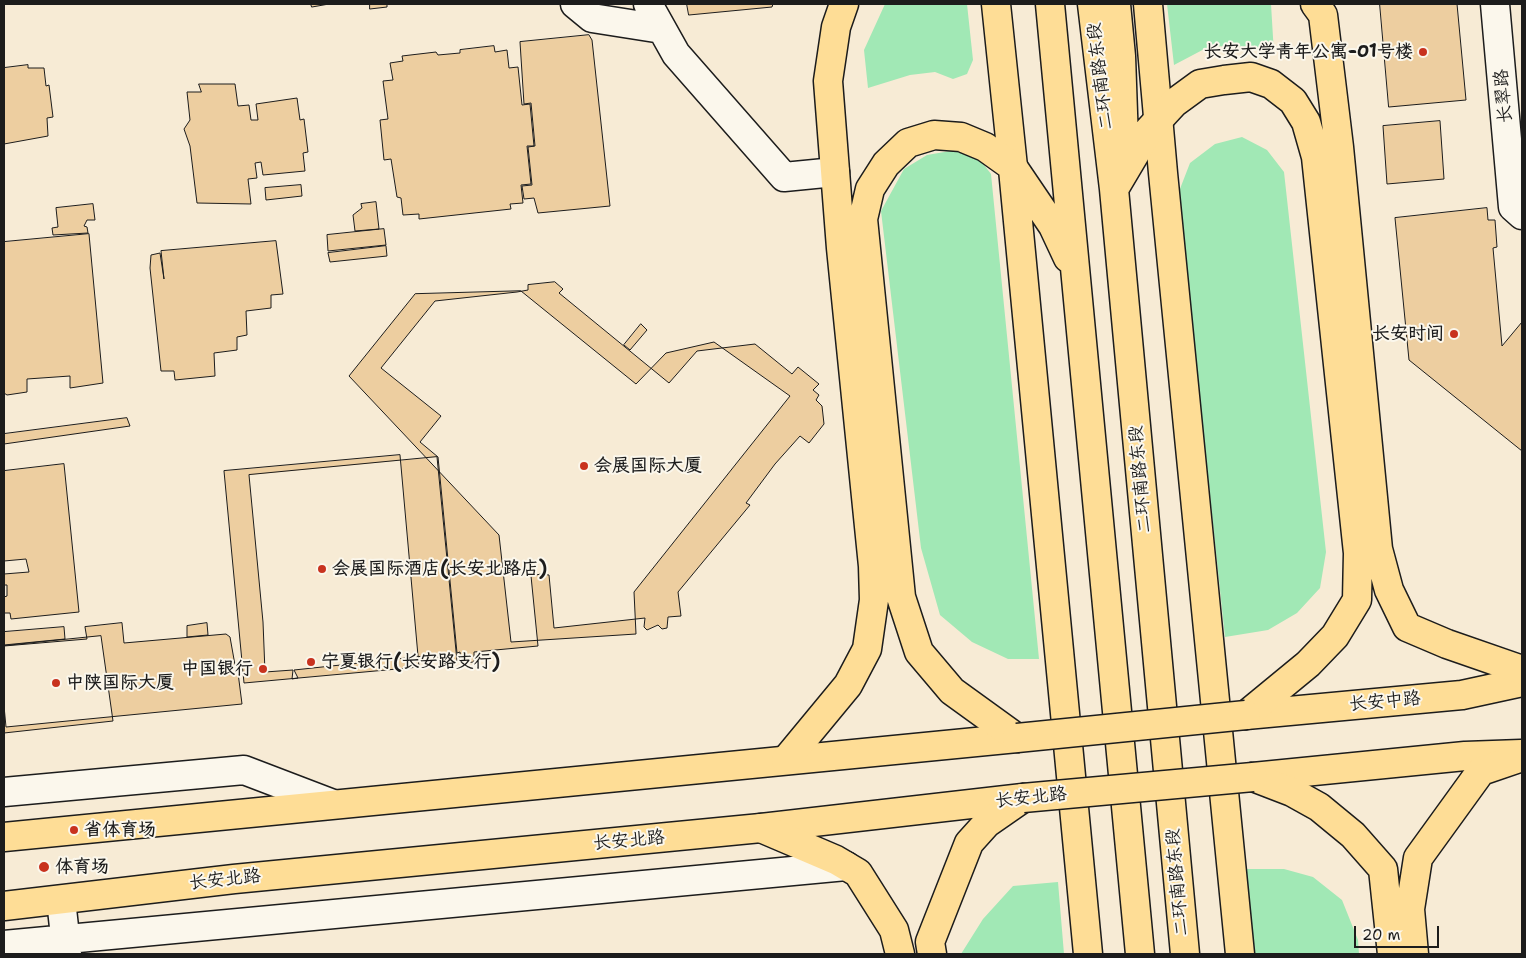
<!DOCTYPE html>
<html>
<head>
<meta charset="utf-8">
<style>
	body { margin:0 }
	#map { position:relative; width:1526px; height:958px; overflow:hidden; background:#f7ebd5; font-family:"Shantell Sans",sans-serif }
	canvas { display:block }
	.frame { position:absolute; inset:0; border:5px solid #1c1c1c; pointer-events:none }
	.scale { position:absolute; left:1354px; top:926px; width:85px; height:22px; box-sizing:border-box; border:2px solid #1c1c1c; border-top:0; padding-left:6px; font-size:15px; line-height:18px; white-space:nowrap; color:#1c1c1c; -webkit-text-stroke:4px #fbf7ec; paint-order:stroke }
</style>
</head>
<body>
<div id="map">
<canvas width="1526" height="958"></canvas>
<div class="frame"></div>
<div class="scale">20 m</div>
</div>
<script>
const ctx = document.querySelector('canvas').getContext('2d');
ctx.lineJoin = 'round';
function fillPath(path, color) { ctx.fillStyle = color; ctx.fill(path, 'evenodd'); }
function stroke(path, color, width, dash) { ctx.strokeStyle = color; ctx.lineWidth = width; ctx.lineCap = dash ? 'butt' : 'round'; ctx.setLineDash(dash || []); ctx.stroke(path); }
function drawText(font, color, halo, rows, align = 'center') {
  ctx.font = font + ' "Shantell Sans","LXGW WenKai TC",sans-serif'; ctx.lineWidth = 4; ctx.setLineDash([]); ctx.textBaseline = 'middle'; ctx.strokeStyle = halo; ctx.fillStyle = color; for (const [text, x, y, turn = 0] of rows) {
    ctx.save(); ctx.translate(x, y); ctx.rotate((+turn || 0) * Math.PI / 180); ctx.textAlign = isNaN(turn) ? turn : align; if (halo) ctx.strokeText(text, 0, 0); ctx.fillText(text, 0, 0); ctx.restore();
  }
}
fillPath(new Path2D(`
	M 885,4 L 967,4 L 973,60 L 967,74 L 953,79 L 935,72 L 910,75 L 868,88 L 864,50 Z
	M 1167,4 L 1271,4 L 1274,54 L 1246,47 L 1210,46 L 1174,65 Z
	M 1242,137 L 1267,150 L 1284,172 L 1326,552 L 1320,588 L 1297,613 L 1268,630 L 1225,637 L 1178,194 L 1190,163 L 1215,144 Z
	M 956,150 L 978,157 L 991,174 L 1039,659 L 1008,659 L 972,642 L 940,615 L 921,548 L 881,211 L 904,169 L 927,155 Z
	M 1246,869 L 1284,869 L 1313,877 L 1342,900 L 1358,940 L 1359,954 L 1254,954 Z
	M 1058,882 L 1064,954 L 961,954 L 983,919 L 1013,886 Z`), '#a1e8b5');
const building = new Path2D(`
	M 311,4 L 329,4 L 312,7 Z
	M 370,4 L 387,4 L 387,7 L 370,9 Z
	M 687,4 L 773,4 L 772,7 L 689,15 Z
	M 1380,4 L 1457,4 L 1466,100 L 1389,107 Z
	M 589,35 L 592,40 L 610,206 L 538,213 L 534,198 L 524,199 L 522,186 L 532,185 L 528,147 L 535,146 L 531,103 L 524,104 L 520,42 Z
	M 494,46 L 495,52 L 507,50 L 509,68 L 518,67 L 522,105 L 530,104 L 534,146 L 527,146 L 531,184 L 521,185 L 523,203 L 510,204 L 511,209 L 419,219 L 419,214 L 403,215 L 401,198 L 397,197 L 391,159 L 384,160 L 380,120 L 388,119 L 383,81 L 393,80 L 390,63 L 403,61 L 402,56 L 436,52 L 438,55 L 460,53 L 460,50 Z
	M 28,65 L 28,68 L 44,68 L 46,86 L 49,85 L 53,117 L 47,118 L 48,136 L 4,144 L 4,68 Z
	M 199,84 L 235,84 L 238,106 L 249,105 L 251,120 L 258,120 L 256,104 L 297,98 L 300,120 L 304,119 L 308,152 L 303,153 L 305,171 L 263,175 L 261,162 L 255,163 L 257,178 L 248,179 L 251,204 L 197,203 L 190,146 L 184,129 L 190,120 L 187,92 L 201,92 Z
	M 1440,121 L 1444,179 L 1387,184 L 1383,126 Z
	M 301,185 L 302,196 L 266,200 L 265,188 Z
	M 376,202 L 379,229 L 355,231 L 353,215 L 362,208 L 361,204 Z
	M 93,204 L 95,220 L 87,220 L 84,226 L 87,227 L 88,233 L 53,235 L 52,228 L 58,227 L 56,208 Z
	M 1487,208 L 1488,220 L 1495,220 L 1497,247 L 1493,248 L 1502,346 L 1522,322 L 1522,451 L 1409,360 L 1395,218 Z
	M 384,229 L 386,245 L 328,251 L 327,235 Z
	M 89,234 L 103,383 L 70,388 L 70,376 L 27,379 L 27,392 L 7,395 L 4,393 L 4,242 Z
	M 276,241 L 283,294 L 271,295 L 271,308 L 246,311 L 247,335 L 237,337 L 237,350 L 214,353 L 215,376 L 175,380 L 174,371 L 161,371 L 150,268 L 151,255 L 160,253 L 164,279 L 161,251 Z
	M 386,246 L 387,256 L 330,262 L 328,253 Z
	M 555,282 L 563,289 L 559,293 L 669,383 L 697,351 L 755,344 L 792,374 L 798,367 L 819,384 L 813,390 L 819,395 L 816,400 L 822,406 L 824,424 L 809,443 L 800,436 L 775,464 L 746,503 L 750,505 L 678,592 L 681,616 L 668,617 L 667,628 L 662,629 L 658,625 L 647,630 L 644,627 L 645,618 L 554,628 L 549,575 L 541,574 L 531,576 L 538,646 L 474,652 L 474,662 L 461,663 L 460,652 L 457,653 L 438,457 L 420,442 L 441,416 L 381,368 L 435,301 L 517,292 L 528,290 L 528,285 Z
	M 521,291 L 636,384 L 666,353 L 714,342 L 790,396 L 634,592 L 636,634 L 511,642 L 499,535 L 349,376 L 415,294 Z
	M 641,324 L 647,330 L 630,350 L 624,345 Z
	M 127,418 L 130,426 L 4,444 L 4,434 Z
	M 400,455 L 419,667 L 244,683 L 224,471 Z
	M 437,457 L 457,661 L 439,663 L 438,656 L 434,655 L 294,670 L 298,678 L 292,679 L 293,670 L 265,672 L 263,622 L 249,475 Z
	M 64,464 L 79,612 L 11,619 L 10,613 L 4,613 L 4,597 L 7,596 L 7,585 L 4,585 L 4,574 L 29,572 L 26,559 L 4,561 L 4,471 Z
	M 122,623 L 124,643 L 226,634 L 230,637 L 235,665 L 237,665 L 242,704 L 6,727 L 4,706 L 4,646 L 87,639 L 85,627 Z
	M 207,623 L 208,635 L 187,637 L 187,626 Z
	M 64,627 L 65,639 L 4,645 L 4,632 Z
	M 101,636 L 113,721 L 4,733 L 4,646 Z`);
fillPath(building, '#edcea0');
stroke(building, '#1c1c1c', 1);
const minor = new Path2D(`
	M 575,4 L 592,18 L 662,29
	M 648,4 L 676,54 L 784,177 L 835,172
	M 1495,4 L 1513,207 L 1522,215
	M 4,792 L 244,770 L 333,804
	M 61,900 L 67,954
	M 4,945 L 846,866`);
const major = new Path2D(`
	M 996,4 L 1013,167
	M 1148,4 L 1163,173 L 1240,954
	M 1246,715 L 1462,695 L 1522,682
	M 1253,777 L 1465,756 L 1521,754
	M 4,837 L 1017,738
	M 4,906 L 234,879 L 761,828 L 1023,798`);
const highway = new Path2D(`
	M 1050,4 L 1140,954
	M 1092,4 L 1114,189 L 1185,954
	M 1116,4 L 1121,56 L 1124,141
	M 1315,4 L 1323,15 L 1339,147 L 1378,549 L 1389,590 L 1407,627 L 1447,644 L 1522,670
	M 1013,169 L 1088,954
	M 1114,189 L 1149,130 L 1174,103 L 1200,84 L 1224,80 L 1251,77 L 1271,84 L 1293,101 L 1306,122 L 1316,157 L 1358,553 L 1357,600 L 1335,636 L 1308,664 L 1246,715
	M 1017,738 L 952,691 L 919,652 L 901,597 L 863,219 L 870,189 L 886,164 L 908,143 L 934,135 L 961,137 L 985,147 L 1013,167 L 1053,226 L 1068,258
	M 786,760 L 848,685 L 867,649 L 874,600 L 873,566 L 841,248 L 828,81 L 836,27 L 844,4
	M 1253,777 L 1292,792 L 1319,807 L 1353,835 L 1383,869 L 1392,954
	M 761,828 L 836,860 L 858,873 L 894,930 L 900,954
	M 932,954 L 930,942 L 969,843 L 987,823 L 1023,798
	M 1414,954 L 1410,909 L 1418,858 L 1481,771 L 1522,757`);
stroke(minor, '#1c1c1c', 31);
stroke(major, '#1c1c1c', 31);
stroke(highway, '#1c1c1c', 31);
stroke(minor, '#fbf7ec', 28);
stroke(major, '#fedd96', 28);
stroke(highway, '#fedd96', 28);
const majorBridge = new Path2D(`
	M 1017,738 L 1246,715
	M 1023,798 L 1253,777`);
stroke(majorBridge, '#1c1c1c', 31, []);
stroke(majorBridge, '#fedd96', 28);
for (const [x, y, r, color] of [
	[1423,52,5,"#c8321e"],
	[1454,334,5,"#c8321e"],
	[584,466,5,"#c8321e"],
	[322,569,5,"#c8321e"],
	[311,662,5,"#c8321e"],
	[263,669,5,"#c8321e"],
	[56,683,5,"#c8321e"],
	[74,830,5,"#c8321e"],
	[44,867,6,"#c8321e"]
]) { const dot = new Path2D(); dot.arc(x, y, r, 0, 2 * Math.PI); ctx.fillStyle = color; ctx.fill(dot); stroke(dot, '#fbf7ec', 2); }
drawText('bold 18px', '#1c1c1c', '#fbf7ec', [
	["长安大学青年公寓-01号楼",1413,52,"right"],
	["长安时间",1444,334,"right"],
	["会展国际大厦",594,466],
	["会展国际酒店(长安北路店)",332,569],
	["宁夏银行(长安路支行)",321,662],
	["中国银行",253,669,"right"],
	["中陕国际大厦",66,683],
	["省体育场",84,830],
	["体育场",55,867]
], 'left');
drawText('18px', '#1c1c1c', '#fbf7ec', [
	["二环南路东段",1101,76,-97],
	["长翠路",1504,96,-95],
	["二环南路东段",1141,479,-95],
	["长安中路",1385,702,-5],
	["长安北路",1031,798,-6],
	["长安北路",629,841,-5],
	["长安北路",225,880,-6],
	["二环南路东段",1178,882,-95]
]);
</script>
</body>
</html>
